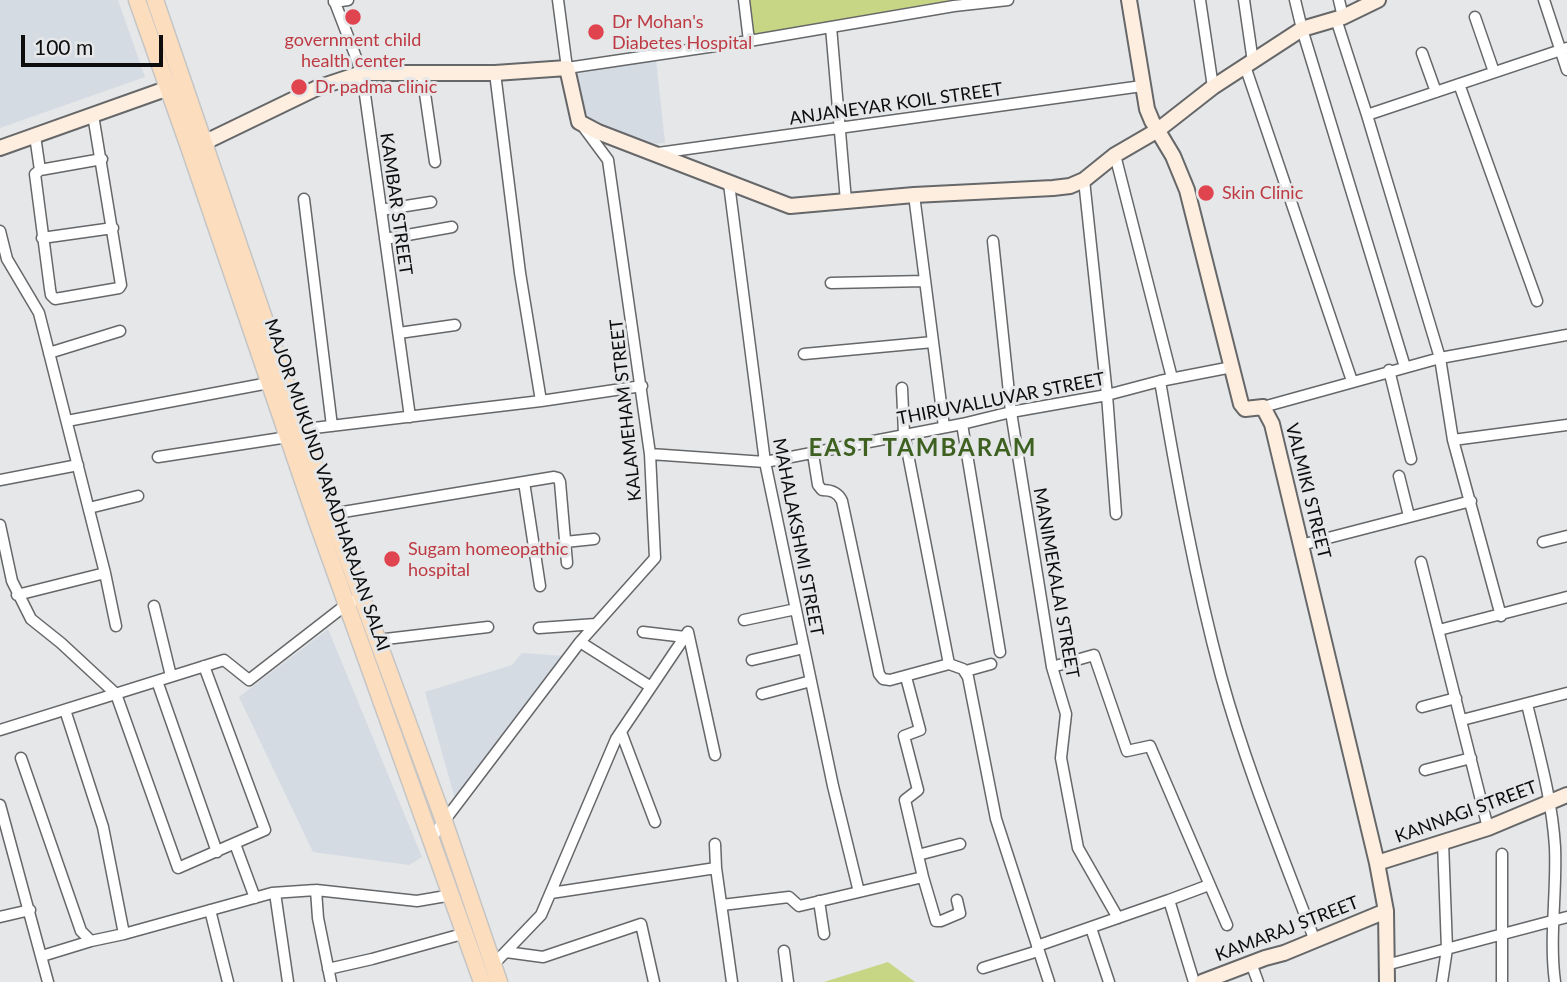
<!DOCTYPE html>
<html>
<head>
<meta charset="utf-8">
<style>
	body { margin:0 }
	#map { position:relative; width:1567px; height:982px; overflow:hidden; background:#e5e7e9; font-family:Lato,sans-serif }
	canvas { display:block }
	.scale { position:absolute; left:21px; top:35px; width:142px; height:32px; box-sizing:border-box; border:4px solid #0d0d0e; border-top:0; padding-left:9px; font-size:21px; line-height:24px; white-space:nowrap; color:#0d0d0e; -webkit-text-stroke:5px #e5e7e9; paint-order:stroke }
</style>
</head>
<body>
<div id="map">
<canvas width="1567" height="982"></canvas>
<div class="scale">100 m</div>
</div>
<script>
const ctx = document.querySelector('canvas').getContext('2d');
ctx.lineJoin = 'round';
function fillPath(path, color) { ctx.fillStyle = color; ctx.fill(path, 'evenodd'); }
function stroke(path, color, width, dash) { ctx.strokeStyle = color; ctx.lineWidth = width; ctx.lineCap = dash ? 'butt' : 'round'; ctx.setLineDash(dash || []); ctx.stroke(path); }
function drawText(font, color, halo, rows, align = 'center') {
  ctx.font = font + ' Lato,sans-serif'; ctx.lineWidth = 6; ctx.setLineDash([]); ctx.textBaseline = 'middle'; ctx.strokeStyle = halo; ctx.fillStyle = color; for (const [text, x, y, turn = 0] of rows) {
    ctx.save(); ctx.translate(x, y); ctx.rotate((+turn || 0) * Math.PI / 180); ctx.textAlign = isNaN(turn) ? turn : align; if (halo) ctx.strokeText(text, 0, 0); ctx.fillText(text, 0, 0); ctx.restore();
  }
}
fillPath(new Path2D(`
	M 0,0 L 118,0 L 145,77 L 0,128 Z
	M 656,60 L 665,143 L 651,144 L 581,120 L 577,72 Z
	M 328,629 L 422,857 L 409,865 L 313,852 L 239,697 Z
	M 522,653 L 565,656 L 455,799 L 425,692 L 512,665 Z`), '#d4dbe3');
fillPath(new Path2D(`
	M 743,0 L 953,0 L 954,4 L 749,41 Z
	M 888,962 L 915,982 L 824,982 Z`), '#c6d684');
const street = new Path2D(`
	M 334,0 L 362,73 L 410,417
	M 558,0 L 567,68 L 749,41 L 954,6 L 1008,0
	M 744,0 L 749,41
	M 1200,0 L 1213,87
	M 1244,0 L 1253,62
	M 1295,0 L 1302,29 L 1405,367
	M 1339,0 L 1343,17
	M 1544,0 L 1567,70
	M 334,2 L 348,0
	M 1475,17 L 1494,72
	M 1336,19 L 1367,115 L 1440,358 L 1453,440 L 1567,425
	M 831,27 L 846,201
	M 1422,53 L 1436,92
	M 1245,66 L 1352,381
	M 422,73 L 435,162
	M 495,73 L 520,273 L 541,401
	M 1459,84 L 1537,301
	M 93,115 L 121,285 L 119,288 L 55,299 L 51,295 L 50,289 L 35,174 L 40,170 L 102,159
	M 1367,115 L 1567,48
	M 35,136 L 40,170
	M 658,153 L 1142,86
	M 1115,155 L 1172,378
	M 1084,180 L 1107,395 L 1116,514
	M 729,184 L 765,462 L 833,786 L 859,892
	M 914,195 L 944,427
	M 304,199 L 332,426
	M 381,210 L 431,202
	M 0,231 L 7,259 L 39,313 L 105,573 L 116,626
	M 42,238 L 113,228
	M 385,239 L 452,227
	M 993,241 L 1011,412 L 1052,667 L 1066,714 L 1061,758 L 1078,848 L 1118,918
	M 831,283 L 925,281
	M 399,333 L 455,325
	M 49,353 L 120,331
	M 804,354 L 933,342
	M 1389,370 L 1411,459
	M 1160,381 C 1177,480 1195,579 1221,676 C 1246,767 1282,854 1315,941
	M 902,388 L 904,434 L 949,664 L 963,669 L 968,677 L 996,819 L 1049,982
	M 1263,407 L 1440,358 L 1567,335
	M 67,421 L 274,382
	M 962,424 L 1000,652
	M 297,430 L 541,401 L 642,386
	M 1453,440 L 1501,616
	M 650,454 L 765,462 L 962,424 L 1011,412 L 1107,395 L 1160,381 L 1232,367
	M 813,454 L 818,485 L 822,490 C 831,490 838,492 842,501 L 879,674 L 883,679 L 890,680 L 949,664
	M 158,457 L 288,437
	M 1399,476 L 1409,516
	M 0,480 L 78,465
	M 524,482 L 540,586
	M 89,508 L 138,496
	M 331,514 L 554,477 L 558,478 L 560,482 L 567,563
	M 0,525 L 12,581 L 31,619 L 61,643 L 116,694 L 178,868 L 265,830 L 204,666
	M 565,542 L 594,539
	M 1543,542 L 1567,536
	M 1301,545 L 1471,501
	M 1421,562 L 1488,828
	M 17,595 L 105,573
	M 154,606 L 171,676
	M 744,620 L 796,609
	M 539,628 L 596,624
	M 1439,630 L 1567,597
	M 643,632 L 685,637
	M 688,632 L 715,755
	M 377,640 L 488,627
	M 580,642 L 651,687
	M 752,660 L 804,648
	M 1052,667 L 1094,655 L 1127,751 L 1150,746 L 1227,925
	M 966,671 L 991,664
	M 906,677 L 920,730 L 904,736 L 918,790 L 905,800 L 923,877 L 936,921 L 941,921 L 960,913 L 957,900
	M 157,681 L 217,852
	M 762,694 L 811,681
	M 1527,704 C 1538,751 1552,798 1555,847 C 1557,892 1549,938 1555,982
	M 1422,707 L 1456,698
	M 65,710 L 103,827 L 124,934 L 272,893 L 316,890 L 417,901 L 452,895
	M 1462,720 L 1567,693
	M 0,730 L 224,660 L 249,680 L 347,604 L 362,597
	M 621,732 L 655,822
	M 21,758 L 81,931 L 91,941 L 124,934
	M 1425,770 L 1471,758
	M 0,805 L 48,982
	M 432,837 L 580,642 L 655,558 L 650,454 L 608,160 L 582,125
	M 235,844 L 255,898
	M 715,844 L 716,868 L 732,982
	M 918,855 L 960,844
	M 316,890 L 318,918 L 331,982
	M 275,893 L 288,982
	M 551,893 L 716,868
	M 1169,900 L 1209,885
	M 819,901 L 824,934
	M 722,905 L 789,897 L 799,906 L 923,877
	M 210,910 L 228,982
	M 0,917 L 30,910
	M 1091,928 L 1109,982
	M 1037,946 L 1169,900 L 1194,982
	M 784,951 L 788,982
	M 506,952 L 543,957 L 641,924 L 654,982
	M 42,956 L 91,941
	M 1251,963 L 1258,982
	M 493,965 L 541,915 L 616,739 L 688,632
	M 1386,965 L 1567,917
	M 983,968 L 1038,951
	M 328,969 L 372,959 L 466,933
	M 1442,982 L 1447,949 L 1443,842
	M 1502,982 L 1502,854`);
const secondary = new Path2D(`
	M 1129,0 L 1147,109 L 1152,121 L 1173,156 L 1187,190 L 1241,404 L 1245,409 L 1263,407 L 1272,424 L 1377,863 L 1386,911 L 1387,982
	M 195,147 L 317,88 L 362,73 L 495,73 L 567,68 L 579,122 L 598,132 L 790,206 L 914,195 L 1053,188 L 1070,186 L 1084,180 L 1115,155 L 1158,130 L 1213,87 L 1302,29 L 1343,17 L 1378,0
	M 0,148 L 177,85
	M 1377,863 L 1488,828 L 1567,795
	M 1202,982 L 1265,958 L 1284,953 L 1386,911`);
const primary = new Path2D(`
	M 137,0 L 189,147 L 315,516 L 482,982
	M 155,0 L 330,511 L 444,821 L 499,982`);
stroke(street, '#666769', 13);
stroke(secondary, '#666769', 18);
stroke(primary, '#c5c5c5', 19);
stroke(street, '#fff', 10);
stroke(secondary, '#feeedf', 14);
stroke(primary, '#fcddbe', 16);
for (const [x, y, r, color] of [
	[353,17,9,"#e0444e"],
	[596,32,9,"#e0444e"],
	[299,87,9,"#e0444e"],
	[1206,193,9,"#e0444e"],
	[392,559,9,"#e0444e"]
]) { const dot = new Path2D(); dot.arc(x, y, r, 0, 2 * Math.PI); ctx.fillStyle = color; ctx.fill(dot); stroke(dot, '#e5e7e9', 2.5); }
drawText('18px', '#be3a42', '#e5e7e9', [
	["Dr Mohan's",612,22],
	["Diabetes Hospital",612,43],
	["government child",353,40,"center"],
	["health center",353,61,"center"],
	["Dr padma clinic",315,87],
	["Skin Clinic",1222,193],
	["Sugam homeopathic",408,549],
	["hospital",408,570]
], 'left');
drawText('18px', '#0d0d0e', '#e5e7e9', [
	["ANJANEYAR KOIL STREET",896,104,-8],
	["KAMBAR STREET",396,204,82],
	["THIRUVALLUVAR STREET",1001,399,-11],
	["KALAMEHAM STREET",626,410,-96],
	["MAJOR MUKUND VARADHARAJAN SALAI",327,485,71],
	["VALMIKI STREET",1308,491,76],
	["MAHALAKSHMI STREET",798,537,79],
	["MANIMEKALAI STREET",1056,583,80],
	["KANNAGI STREET",1466,812,-20],
	["KAMARAJ STREET",1287,929,-21]
]);
ctx.letterSpacing = '2px';
drawText('bold 24px', '#3e6121', '#e5e7e9', [
	["EAST TAMBARAM",923,448]
]);
ctx.letterSpacing = '0px';
</script>
</body>
</html>
